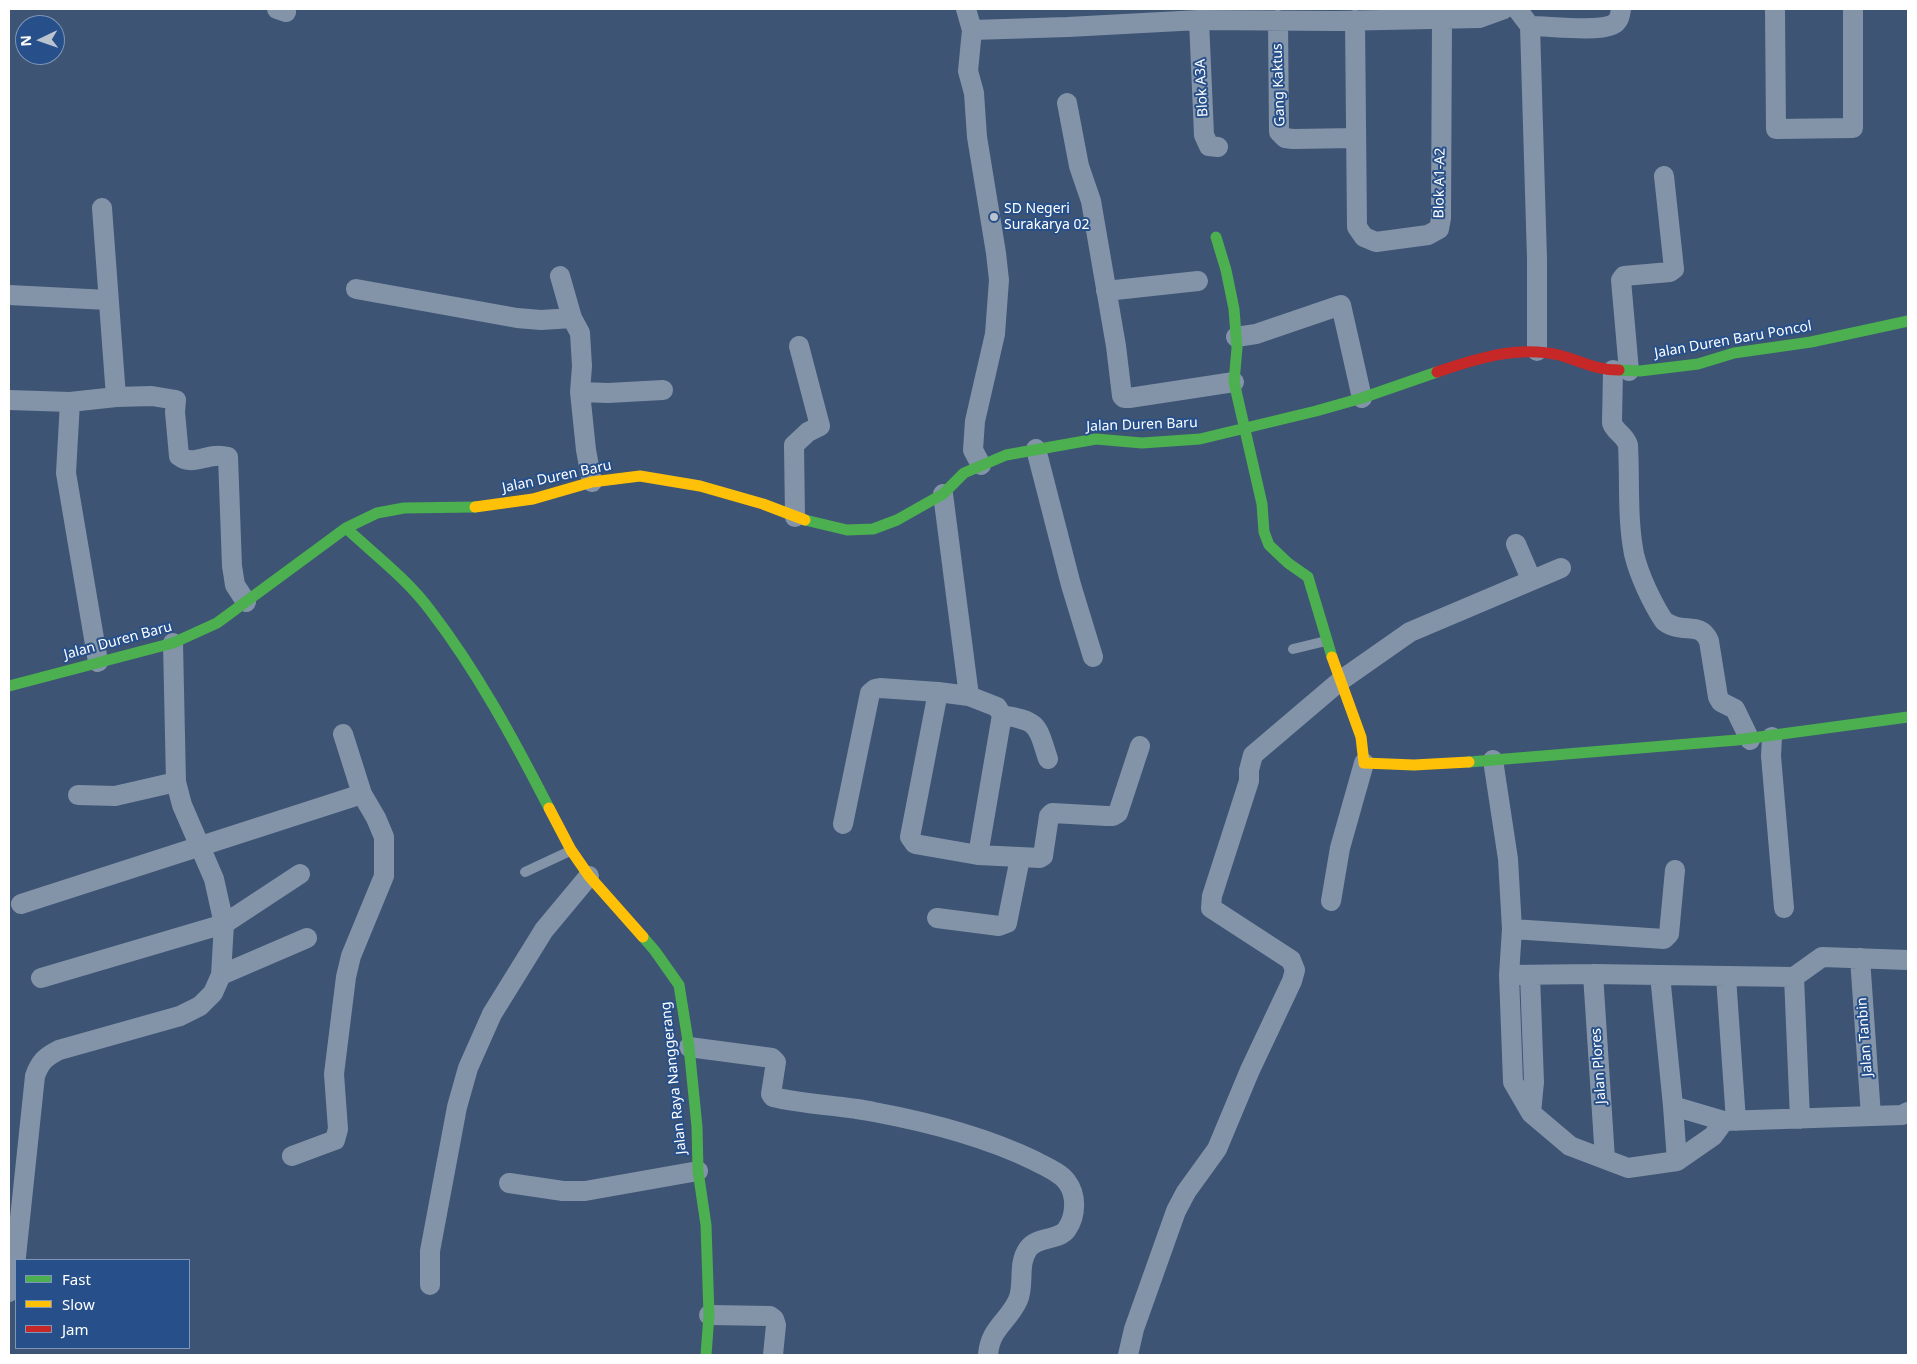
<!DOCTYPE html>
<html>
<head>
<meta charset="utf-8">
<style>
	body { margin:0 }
	#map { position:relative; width:1917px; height:1364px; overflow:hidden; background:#3d5474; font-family:"Noto Sans",sans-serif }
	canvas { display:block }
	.frame { position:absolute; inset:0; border:10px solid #fff; pointer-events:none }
	.legend { position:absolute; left:15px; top:1259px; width:175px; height:90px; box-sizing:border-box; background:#27508a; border:1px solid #7d96b9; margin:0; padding:6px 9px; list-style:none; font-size:15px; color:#fff }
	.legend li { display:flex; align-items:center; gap:10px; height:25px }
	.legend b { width:25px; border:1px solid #7d96b9 }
	.north { position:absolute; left:15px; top:15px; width:50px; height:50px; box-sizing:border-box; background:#27508a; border:1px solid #7d96b9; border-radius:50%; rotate:267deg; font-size:14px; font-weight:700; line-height:20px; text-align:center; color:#fff }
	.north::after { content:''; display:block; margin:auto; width:18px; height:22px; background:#bbc3ce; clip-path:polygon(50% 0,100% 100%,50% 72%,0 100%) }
</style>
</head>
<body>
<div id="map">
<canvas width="1917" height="1364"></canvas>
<div class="frame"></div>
<ul class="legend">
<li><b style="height:6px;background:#4caf50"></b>Fast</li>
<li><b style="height:6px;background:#ffc107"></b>Slow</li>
<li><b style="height:6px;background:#c62828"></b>Jam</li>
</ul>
<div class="north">N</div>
</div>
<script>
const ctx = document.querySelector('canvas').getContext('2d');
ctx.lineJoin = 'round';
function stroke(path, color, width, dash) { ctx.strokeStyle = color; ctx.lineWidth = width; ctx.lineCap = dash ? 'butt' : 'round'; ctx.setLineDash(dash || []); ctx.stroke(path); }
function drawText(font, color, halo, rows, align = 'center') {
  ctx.font = font + ' "Noto Sans",sans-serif'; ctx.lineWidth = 4; ctx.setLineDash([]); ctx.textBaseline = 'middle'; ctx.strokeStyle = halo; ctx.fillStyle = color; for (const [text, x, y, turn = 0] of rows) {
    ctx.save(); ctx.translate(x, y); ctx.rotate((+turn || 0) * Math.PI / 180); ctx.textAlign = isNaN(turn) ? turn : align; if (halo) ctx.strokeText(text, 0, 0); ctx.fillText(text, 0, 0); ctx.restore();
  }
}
stroke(new Path2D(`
	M 1293,649 L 1326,641
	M 525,872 L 570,851`), '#8494a8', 10);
stroke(new Path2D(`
	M 277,9 L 286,12
	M 966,9 L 972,30 L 968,71 L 974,93 L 977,137 L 996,253 L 999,280 L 995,334 L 975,421 L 973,450 L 981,465
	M 1517,9 L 1530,26 L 1537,259 L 1537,351
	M 1775,9 L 1776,129 L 1853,128 L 1853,9
	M 1199,20 L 1204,135 L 1209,146 L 1218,147
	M 1278,20 L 1279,132 L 1285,138 L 1293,139 L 1356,138
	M 1355,20 L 1357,227 L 1364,237 L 1376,242 L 1428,235 L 1439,229 L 1441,218 L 1442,20
	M 1530,26 C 1549,26 1596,32 1612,25 C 1619,22 1620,16 1621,9
	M 972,30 L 1068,27 L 1199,20 L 1336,21 L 1479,18 L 1504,9
	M 1067,103 L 1079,166 L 1091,201 L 1116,346 L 1122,396 L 1124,398 L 1129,398 L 1234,382
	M 560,276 L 572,318 L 580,333 L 582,366 L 580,392 L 586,450 L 592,482
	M 356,289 L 517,318 L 541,320 L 572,318
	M 1106,291 L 1198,281
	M 9,295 L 108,300
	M 1236,337 L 1256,334 L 1341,305 L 1362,398
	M 1613,370 L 1612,423 C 1615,432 1625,435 1628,445 C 1630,480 1627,518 1634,554 C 1639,575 1652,603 1664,621 C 1682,635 1700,620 1709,641 L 1718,697 L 1721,702 L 1735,709 L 1750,740
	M 1629,371 L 1621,280 L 1624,276 L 1670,272 L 1674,269 L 1664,176
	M 580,392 L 608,393 L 663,390
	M 116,397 L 152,396 L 176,400 L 175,412 L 179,456 C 191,465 202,457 215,456 C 219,455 224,456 228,457 L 232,566 L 235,585 L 246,602
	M 9,400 L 70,402 L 66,473 L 98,662
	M 70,402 L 116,397 L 102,208
	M 1036,449 L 1071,585 L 1093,657
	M 943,494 L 969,696 L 997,707 L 1002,715 L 978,855
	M 795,517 L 794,445 L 808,432 L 820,426 L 799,346
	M 1516,544 L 1531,579
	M 938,692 L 910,837 L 915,844 L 978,855 L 1040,858 L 1043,856 L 1049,816 L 1052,813 L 1107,816 L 1113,816 L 1118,813 L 1140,746
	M 1002,715 C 1039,721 1037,725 1048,759
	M 1772,737 L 1771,756 L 1784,908
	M 1493,760 L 1508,859 L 1512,929 L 1509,975 L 1513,1082 L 1531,1113 L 1570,1146 L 1628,1168 L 1677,1161 L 1713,1136 L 1724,1121
	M 78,795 L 115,796 L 176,782
	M 843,824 L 870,693 L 875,689 L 880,688 L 938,692 L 969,696
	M 1331,901 L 1340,848 L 1364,763
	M 21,904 L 362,794 L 343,734
	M 937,918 L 999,926 L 1007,923 L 1020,858
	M 1512,929 L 1664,939 L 1669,934 L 1675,870
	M 1860,958 L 1871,1116
	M 1593,974 L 1605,1159
	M 221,975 L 307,938
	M 1509,975 L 1593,974 L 1794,977 L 1822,957 L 1908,960
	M 1530,975 L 1534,1082 L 1531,1113
	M 1660,975 L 1673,1106 L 1724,1121 L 1902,1115 L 1908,1112
	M 1726,977 L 1736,1121
	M 1794,977 L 1800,1119
	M 41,978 L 224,924 L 300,874
	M 689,1047 L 772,1058 L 776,1062 L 771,1094 L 773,1097 C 806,1105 841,1105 874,1112 C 928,1122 983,1136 1033,1160 C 1044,1166 1060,1172 1067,1182 C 1077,1195 1076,1216 1067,1229 C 1059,1241 1037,1236 1028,1249 C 1017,1265 1025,1284 1018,1300 C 1008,1322 990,1328 988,1355
	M 1673,1106 L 1677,1161
	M 292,1156 L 335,1140 L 338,1129 L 334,1074 L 346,977 L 351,956 L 384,876 L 384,837 L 376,818 L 362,794
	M 509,1183 L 563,1191 L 585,1191 L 698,1171
	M 430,1285 L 430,1251 L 457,1107 L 468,1068 L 492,1014 L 544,930 L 589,876
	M 9,1292 L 13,1285 L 35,1076 C 40,1062 45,1057 59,1050 L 180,1016 L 200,1006 L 213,993 L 221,975 L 224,924 L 214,879 L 182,805 L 176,782 L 173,643
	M 709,1315 L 770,1316 L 774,1319 L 776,1325 L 773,1355
	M 1128,1355 L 1134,1329 L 1176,1211 L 1186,1192 L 1217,1149 L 1250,1070 L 1292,981 L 1295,970 L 1291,960 L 1211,908 L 1212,896 L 1249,781 L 1249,770 L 1253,755 L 1340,681 L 1410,632 L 1561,568`), '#8494a8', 20);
stroke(new Path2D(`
	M 1216,237 L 1226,270 L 1234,309 L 1237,348 L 1234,382 L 1262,504 L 1264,532 L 1269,545 L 1288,563 L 1308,577 L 1332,657
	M 1619,370 L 1640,371 L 1698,364 L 1734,353 L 1811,342 L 1908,321
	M 805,520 L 847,530 L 873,529 L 897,520 L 943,494 L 964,473 L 1006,455 L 1096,439 L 1142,443 L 1200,439 L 1316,411 L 1362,398 L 1437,372
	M 346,528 C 374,554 407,579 430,610 C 477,671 514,740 549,808
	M 9,686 L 173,643 L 217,623 L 346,528 L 377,513 L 404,508 L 475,507
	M 1469,762 L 1737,740 L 1908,717
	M 643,937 L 655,951 L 679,985 L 689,1047 L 697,1127 L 698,1171 L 706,1225 L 709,1315 L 706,1355`), '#4caf50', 11);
stroke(new Path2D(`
	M 475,507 L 533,499 L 592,482 L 640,476 L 700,486 L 763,504 L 805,520
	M 1332,657 L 1361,737 L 1364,763 L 1414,765 L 1469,762
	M 549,808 L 571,850 L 589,876 L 643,937`), '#ffc107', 11);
stroke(new Path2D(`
	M 1437,372 C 1475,359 1518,345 1559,355 C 1581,361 1595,370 1619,370`), '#c62828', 11);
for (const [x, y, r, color] of [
	[994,217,5,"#bbc3ce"]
]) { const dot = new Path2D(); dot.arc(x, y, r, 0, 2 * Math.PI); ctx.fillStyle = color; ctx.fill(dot); stroke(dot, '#27508a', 2); }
drawText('14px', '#fff', '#27508a', [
	["Gang Kaktus",1279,85,-92],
	["Blok A3A",1202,88,-93],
	["Blok A1-A2",1440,183,-89],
	["Jalan Duren Baru Poncol",1733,340,-10],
	["Jalan Duren Baru",1142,425,-2],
	["Jalan Duren Baru",557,477,-12],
	["Jalan Duren Baru",118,641,-15],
	["Jalan Tanbin",1865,1037,-94],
	["Jalan Plores",1599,1066,-94],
	["Jalan Raya Nanggerang",674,1078,-96]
]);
drawText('14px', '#fff', '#27508a', [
	["SD Negeri",1004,209],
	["Surakarya 02",1004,225]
], 'left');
</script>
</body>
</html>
